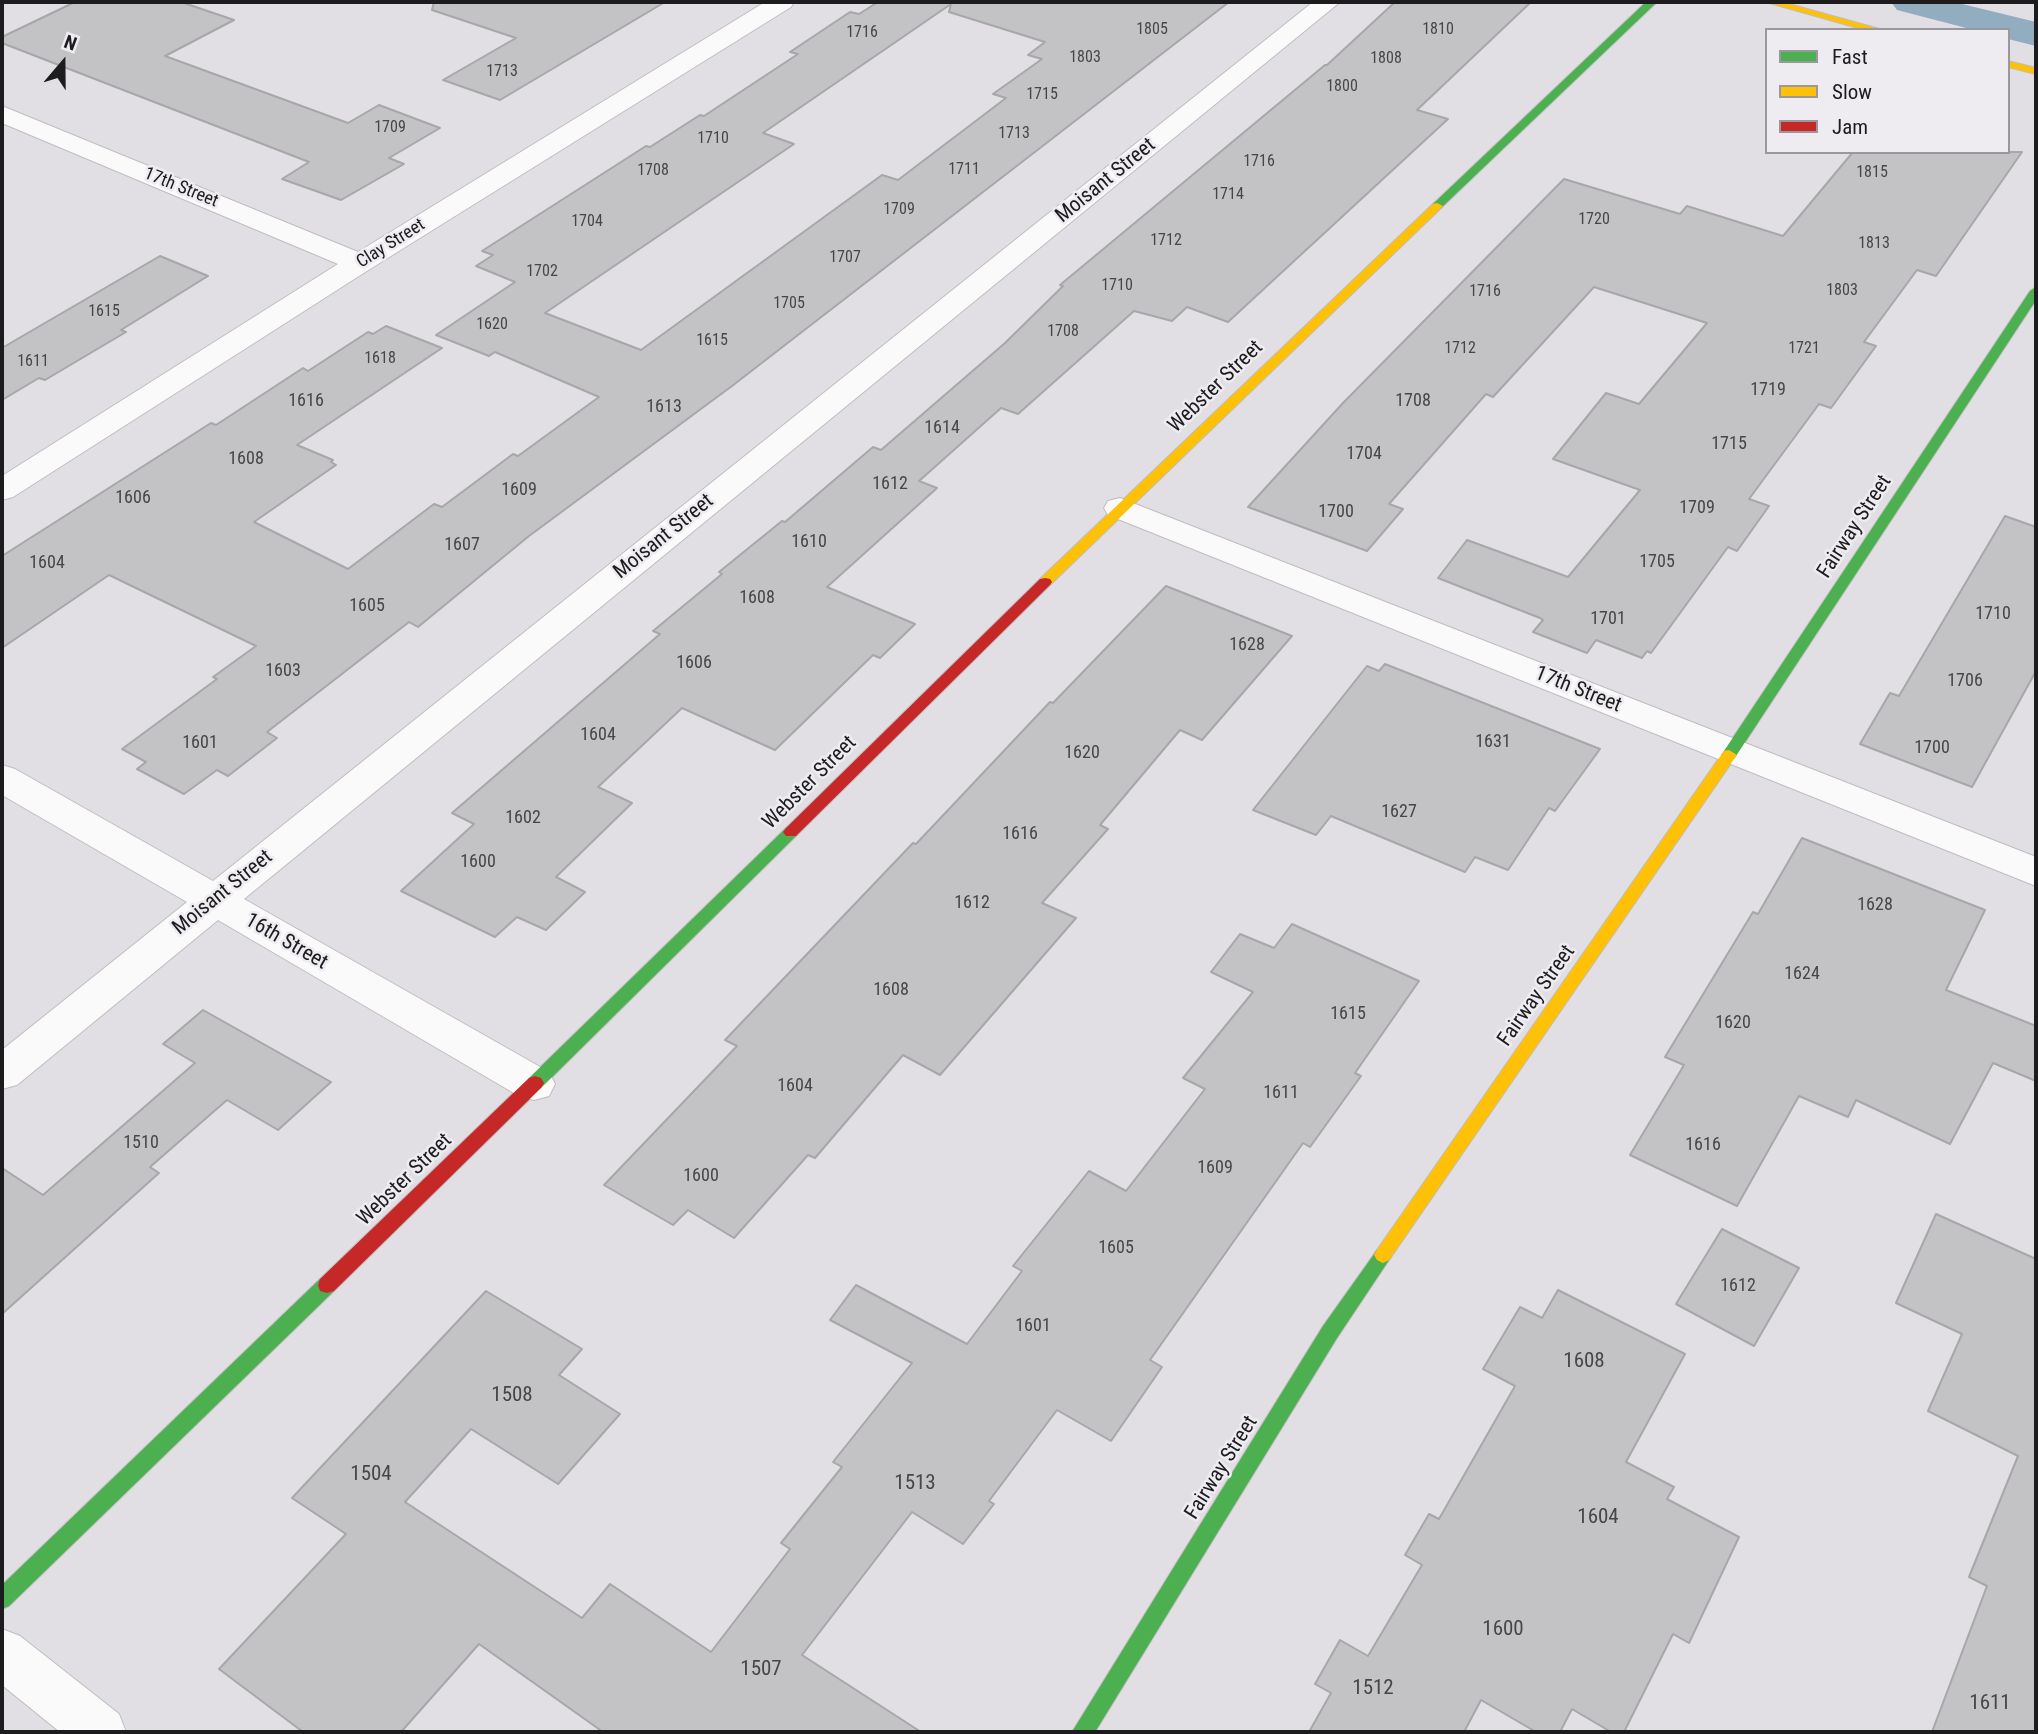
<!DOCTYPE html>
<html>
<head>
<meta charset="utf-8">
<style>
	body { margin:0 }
	#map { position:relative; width:2038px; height:1734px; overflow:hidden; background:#e1dfe3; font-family:"Roboto Condensed",sans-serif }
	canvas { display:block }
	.frame { position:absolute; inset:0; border:4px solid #1c1b1d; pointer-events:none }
	.legend { position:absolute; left:1765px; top:28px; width:245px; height:126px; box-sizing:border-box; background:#eeecf1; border:2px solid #9a989c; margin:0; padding:9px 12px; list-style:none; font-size:21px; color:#1c1b1d }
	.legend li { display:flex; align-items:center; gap:14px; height:35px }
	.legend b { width:35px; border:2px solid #9a989c }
	.north { position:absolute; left:28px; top:28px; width:70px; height:70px; -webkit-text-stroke:5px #eeecf1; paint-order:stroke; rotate:20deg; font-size:19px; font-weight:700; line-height:28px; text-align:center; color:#1c1b1d }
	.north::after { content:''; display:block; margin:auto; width:24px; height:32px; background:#1c1b1d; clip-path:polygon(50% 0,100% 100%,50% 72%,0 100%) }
</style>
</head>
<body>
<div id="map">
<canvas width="2038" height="1734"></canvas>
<div class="frame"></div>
<ul class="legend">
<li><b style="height:9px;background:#4caf50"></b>Fast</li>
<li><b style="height:9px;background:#ffc107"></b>Slow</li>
<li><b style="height:9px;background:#c62828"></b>Jam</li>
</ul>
<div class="north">N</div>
</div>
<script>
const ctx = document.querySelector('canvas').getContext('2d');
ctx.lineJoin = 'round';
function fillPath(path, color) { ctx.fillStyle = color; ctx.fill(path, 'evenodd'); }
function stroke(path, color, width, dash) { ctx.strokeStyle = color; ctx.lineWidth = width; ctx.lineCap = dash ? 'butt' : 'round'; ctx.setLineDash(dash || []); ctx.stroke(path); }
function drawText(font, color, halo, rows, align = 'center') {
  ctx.font = font + ' "Roboto Condensed",sans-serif'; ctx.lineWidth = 5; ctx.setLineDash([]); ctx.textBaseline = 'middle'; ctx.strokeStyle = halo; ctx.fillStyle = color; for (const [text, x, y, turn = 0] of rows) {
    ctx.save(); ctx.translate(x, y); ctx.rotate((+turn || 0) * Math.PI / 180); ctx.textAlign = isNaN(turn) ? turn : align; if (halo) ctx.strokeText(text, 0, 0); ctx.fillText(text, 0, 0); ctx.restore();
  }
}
fillPath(new Path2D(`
	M 1891,2 L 1954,2 L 2036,22 L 2036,46 L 2008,39 L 2008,30 L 1974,30 L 1897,10 Z`), '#92adbf');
const building = new Path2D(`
	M 75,2 L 181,2 L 234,20 L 165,56 L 348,123 L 379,105 L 440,128 L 389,158 L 404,164 L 341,200 L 282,179 L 309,162 L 2,43 L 2,37 Z
	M 434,2 L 665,2 L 500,100 L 443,80 L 516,38 L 432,10 Z
	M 878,2 L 1229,2 L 732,386 L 529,536 L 418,627 L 409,622 L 267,732 L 277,738 L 228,776 L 217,770 L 184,794 L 137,769 L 146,762 L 122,749 L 217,679 L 213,677 L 256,646 L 109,575 L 2,648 L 2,556 L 211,423 L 216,425 L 303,368 L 308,371 L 368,332 L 373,334 L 386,326 L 442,348 L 297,445 L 333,460 L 331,462 L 336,465 L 254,522 L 348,569 L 434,504 L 442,507 L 513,454 L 518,456 L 599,397 L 495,352 L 489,356 L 436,335 L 515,282 L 476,266 L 493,255 L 482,251 L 646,146 L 650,147 L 700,115 L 704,116 L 798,54 L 790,52 L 850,12 L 859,14 ZM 951,4 L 949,12 L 1045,42 L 1028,55 L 1042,59 L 993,94 L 1006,98 L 898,180 L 882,175 L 641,350 L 545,313 L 794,144 L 763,133 Z
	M 1395,2 L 1531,2 L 1417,110 L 1448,119 L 1228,322 L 1187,307 L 1172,321 L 1134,311 L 1018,414 L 1001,408 L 919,481 L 937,488 L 827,587 L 915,624 L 880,658 L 873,655 L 775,750 L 682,708 L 598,787 L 632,803 L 556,877 L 585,892 L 546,930 L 517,917 L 495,937 L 401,891 L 474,824 L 452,813 L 660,634 L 653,631 L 722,574 L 719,572 L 782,521 L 785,522 L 873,447 L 881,450 L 1005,343 L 1063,286 L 1060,285 L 1325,65 L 1327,65 Z
	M 1853,152 L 2022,152 L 1936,276 L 1917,270 L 1864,342 L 1876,346 L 1831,408 L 1819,404 L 1749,499 L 1769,506 L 1737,551 L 1728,547 L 1651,653 L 1647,651 L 1642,658 L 1596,640 L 1587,653 L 1533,632 L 1543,620 L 1540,618 L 1438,578 L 1467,540 L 1568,577 L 1640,490 L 1553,459 L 1606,393 L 1639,404 L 1707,323 L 1594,287 L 1493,397 L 1486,394 L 1389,504 L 1403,509 L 1367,551 L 1248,507 L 1343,403 L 1564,179 L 1680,214 L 1687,206 L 1783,236 Z
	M 160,256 L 208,276 L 121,330 L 126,332 L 45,380 L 39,378 L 2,400 L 2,348 Z
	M 2005,516 L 2036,527 L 2036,671 L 1972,787 L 1860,744 L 1890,693 L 1899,696 Z
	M 1166,586 L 1292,636 L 1202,740 L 1180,730 L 1100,825 L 1108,829 L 1042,903 L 1076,918 L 940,1075 L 903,1055 L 815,1158 L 808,1155 L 734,1238 L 688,1210 L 673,1225 L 604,1185 L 737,1046 L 725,1040 L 913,843 L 916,844 L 1050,702 L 1053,703 Z
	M 1385,664 L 1600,749 L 1555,811 L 1549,808 L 1508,870 L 1475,857 L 1465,872 L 1331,816 L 1316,835 L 1253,810 L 1367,666 L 1379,671 Z
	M 1802,838 L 1985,910 L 1946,990 L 2036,1026 L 2036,1081 L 1993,1063 L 1950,1144 L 1856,1100 L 1848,1117 L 1799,1096 L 1737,1206 L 1630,1155 L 1684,1065 L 1665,1057 L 1753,912 L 1758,914 Z
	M 1292,924 L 1419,981 L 1355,1073 L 1361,1076 L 1310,1147 L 1303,1143 L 1150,1360 L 1162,1367 L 1111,1441 L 1057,1410 L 989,1501 L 994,1504 L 963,1544 L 912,1512 L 802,1655 L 921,1732 L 603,1732 L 479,1644 L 401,1732 L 303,1732 L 219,1669 L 346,1534 L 292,1498 L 486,1291 L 582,1349 L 559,1375 L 620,1414 L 558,1484 L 471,1429 L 405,1502 L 582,1618 L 610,1584 L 711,1652 L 790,1549 L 781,1543 L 842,1467 L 833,1462 L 912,1363 L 830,1320 L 856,1285 L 967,1344 L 1022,1271 L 1013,1266 L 1089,1171 L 1126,1191 L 1205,1089 L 1183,1078 L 1253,992 L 1211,972 L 1240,934 L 1274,948 Z
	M 203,1010 L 331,1082 L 278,1130 L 227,1100 L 150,1167 L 159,1173 L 2,1314 L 2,1168 L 43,1195 L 195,1063 L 163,1044 Z
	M 1936,1214 L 2036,1259 L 2036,1732 L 1932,1732 L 1987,1586 L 1969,1577 L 2018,1456 L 1928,1411 L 1962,1334 L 1896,1303 Z
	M 1722,1229 L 1799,1268 L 1754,1346 L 1676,1304 Z
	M 1558,1290 L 1685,1354 L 1626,1462 L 1674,1487 L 1667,1499 L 1739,1537 L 1689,1643 L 1673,1634 L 1624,1732 L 1611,1732 L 1572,1709 L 1560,1732 L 1536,1732 L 1481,1700 L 1464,1732 L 1309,1732 L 1331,1693 L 1315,1684 L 1340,1640 L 1368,1656 L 1422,1565 L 1405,1555 L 1429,1514 L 1439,1519 L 1515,1386 L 1483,1369 L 1520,1307 L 1542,1318 Z`);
fillPath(building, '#c3c3c6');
stroke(building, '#a7a6a9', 2);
const street = new Path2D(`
	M 765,2 L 794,2 L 791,7 L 370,269 L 13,497 L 2,500 L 2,476 L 338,264 L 2,123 L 2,106 L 358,252 Z
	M 1313,2 L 1340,2 L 244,899 L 549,1072 L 555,1084 L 549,1096 L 534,1100 L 519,1096 L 218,920 L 17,1085 L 2,1089 L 2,1050 L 187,902 L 2,795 L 2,765 L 15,769 L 213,881 Z
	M 1120,498 L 2036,857 L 2036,886 L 1108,515 L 1104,508 L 1108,501 Z
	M 2,1629 L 20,1636 L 119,1714 L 126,1732 L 60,1732 L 2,1685 Z`);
const fast = new Path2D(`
	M 1646,2 L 1657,2 L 1441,208 L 1433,208 L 1433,204 Z
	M 2036,287 L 2036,300 L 1734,759 L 1724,759 L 1721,755 L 1724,751 L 2030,291 Z
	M 791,826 L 799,832 L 796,836 L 541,1088 L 535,1090 L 529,1088 L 526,1083 L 529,1078 L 786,828 Z
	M 1383,1247 L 1389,1250 L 1392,1255 L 1389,1260 L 1337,1338 L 1095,1732 L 1072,1732 L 1323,1326 L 1377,1250 Z
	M 327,1277 L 334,1279 L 336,1285 L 334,1291 L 9,1606 L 2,1609 L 2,1585 L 320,1279 Z`);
const slow = new Path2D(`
	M 1766,2 L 1782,2 L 1883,30 L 1865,30 Z
	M 2008,61 L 2036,68 L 2036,74 L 2008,67 Z
	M 1437,203 L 1443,206 L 1441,208 L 1050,585 L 1040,585 L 1038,582 L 1040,579 L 1433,204 Z
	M 1729,750 L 1737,755 L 1734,759 L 1389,1260 L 1383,1263 L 1377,1260 L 1374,1255 L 1377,1250 L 1724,751 Z`);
const jam = new Path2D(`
	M 1045,578 L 1050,579 L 1052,582 L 1050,585 L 796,836 L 786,836 L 783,832 L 786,828 L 1040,579 Z
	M 535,1076 L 541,1078 L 544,1083 L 541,1088 L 334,1291 L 327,1293 L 320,1291 L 318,1285 L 320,1279 L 529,1078 Z`);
stroke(street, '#bebdbf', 2);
stroke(fast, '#bebdbf', 2);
stroke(slow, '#bebdbf', 2);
stroke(jam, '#bebdbf', 2);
fillPath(street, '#fafafb');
fillPath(fast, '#4caf50');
fillPath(slow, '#ffc107');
fillPath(jam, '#c62828');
drawText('16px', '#464547', null, [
	["1805",1152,30],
	["1810",1438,30],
	["1716",862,33],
	["1803",1085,58],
	["1808",1386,59],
	["1713",502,72],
	["1800",1342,87],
	["1715",1042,95],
	["1709",390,128],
	["1713",1014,134],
	["1710",713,139],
	["1716",1259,162],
	["1711",964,170],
	["1708",653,171],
	["1815",1872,173],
	["1714",1228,195],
	["1709",899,210],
	["1720",1594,220],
	["1704",587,222],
	["1712",1166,241],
	["1813",1874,244],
	["1707",845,258],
	["1702",542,272],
	["1710",1117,286],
	["1803",1842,291],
	["1716",1485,292],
	["1705",789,304],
	["1615",104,312],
	["1620",492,325],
	["1708",1063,332],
	["1615",712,341],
	["1712",1460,349],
	["1721",1804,349],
	["1618",380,359],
	["1611",33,362]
]);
drawText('18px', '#1c1b1d', '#eeecf1', [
	["17th Street",181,188,22],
	["Clay Street",391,244,-32]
]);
drawText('18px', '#464547', null, [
	["1719",1768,390],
	["1616",306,401],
	["1708",1413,401],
	["1613",664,407],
	["1614",942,428],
	["1715",1729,444],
	["1704",1364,454],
	["1608",246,459],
	["1612",890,484],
	["1609",519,490],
	["1606",133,498],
	["1709",1697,508],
	["1700",1336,512],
	["1610",809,542],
	["1607",462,545],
	["1705",1657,562],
	["1604",47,563],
	["1608",757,598],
	["1605",367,606],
	["1710",1993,614],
	["1701",1608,619],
	["1628",1247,645],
	["1606",694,663],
	["1603",283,671],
	["1706",1965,681],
	["1604",598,735],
	["1631",1493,742],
	["1601",200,743],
	["1700",1932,748],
	["1620",1082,753],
	["1627",1399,812],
	["1602",523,818],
	["1616",1020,834],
	["1600",478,862],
	["1612",972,903],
	["1628",1875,905],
	["1624",1802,974],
	["1608",891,990],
	["1615",1348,1014],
	["1620",1733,1023],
	["1604",795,1086],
	["1611",1281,1093],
	["1510",141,1143],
	["1616",1703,1145],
	["1609",1215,1168],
	["1600",701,1176],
	["1605",1116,1248],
	["1612",1738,1286],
	["1601",1033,1326]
]);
drawText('21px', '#1c1b1d', '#eeecf1', [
	["Moisant Street",1106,181,-39],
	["Webster Street",1216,387,-44],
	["Fairway Street",1855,527,-57],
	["Moisant Street",664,537,-39],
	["17th Street",1578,690,22],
	["Webster Street",810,783,-45],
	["Moisant Street",223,893,-39],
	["16th Street",286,942,30],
	["Fairway Street",1537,996,-55],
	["Webster Street",405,1180,-44],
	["Fairway Street",1222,1468,-58]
]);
drawText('21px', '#464547', null, [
	["1608",1584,1362],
	["1508",512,1396],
	["1504",371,1475],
	["1513",915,1484],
	["1604",1598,1518],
	["1600",1503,1630],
	["1507",761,1670],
	["1512",1373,1689],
	["1611",1990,1704]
]);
</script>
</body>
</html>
